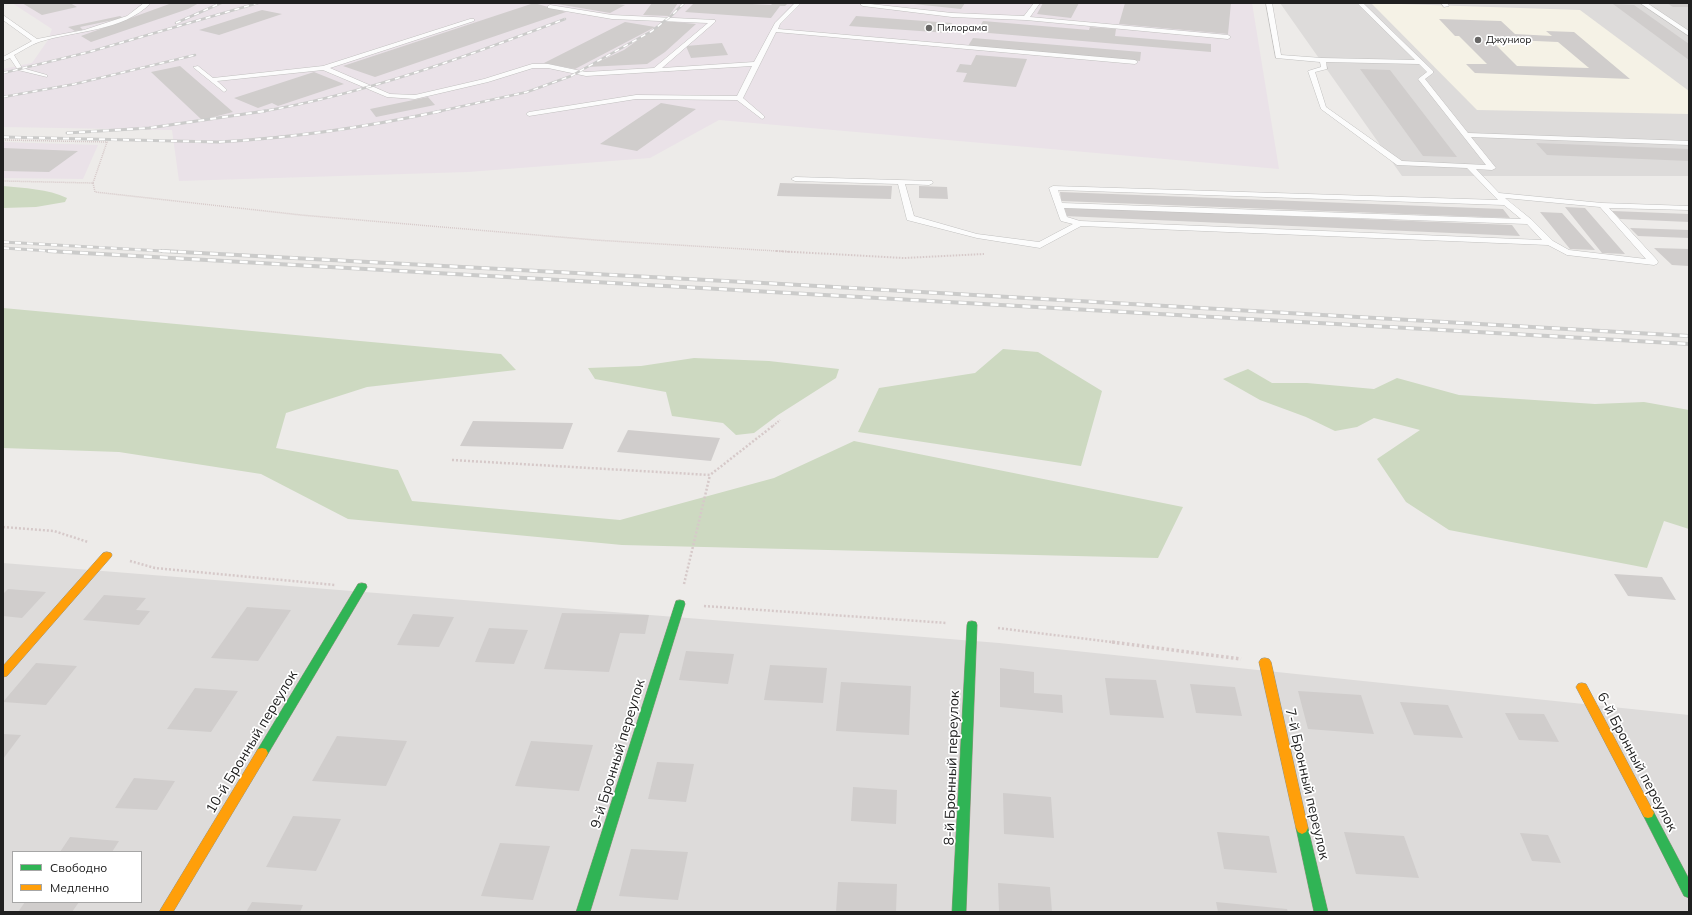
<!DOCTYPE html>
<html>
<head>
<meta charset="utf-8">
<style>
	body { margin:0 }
	#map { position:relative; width:1692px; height:915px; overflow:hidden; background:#edebe9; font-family:Mulish,sans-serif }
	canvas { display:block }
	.frame { position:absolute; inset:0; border:4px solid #202020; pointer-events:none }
	.legend { position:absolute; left:12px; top:851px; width:130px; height:52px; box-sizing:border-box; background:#fff; border:1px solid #a6a6a6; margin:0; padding:5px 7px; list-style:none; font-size:12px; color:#202020 }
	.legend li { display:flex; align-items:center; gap:8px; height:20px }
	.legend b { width:20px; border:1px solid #a6a6a6 }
</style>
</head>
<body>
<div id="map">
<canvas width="1692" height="915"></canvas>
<div class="frame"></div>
<ul class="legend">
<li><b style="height:5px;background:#30b455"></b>Свободно</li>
<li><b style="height:5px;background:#ff9f0a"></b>Медленно</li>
</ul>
</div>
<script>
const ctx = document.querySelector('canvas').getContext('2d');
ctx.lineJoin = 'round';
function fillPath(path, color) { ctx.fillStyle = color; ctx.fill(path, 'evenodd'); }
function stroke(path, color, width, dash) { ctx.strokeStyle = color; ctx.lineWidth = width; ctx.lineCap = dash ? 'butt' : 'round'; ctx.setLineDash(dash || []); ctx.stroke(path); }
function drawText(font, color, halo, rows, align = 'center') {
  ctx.font = font + ' Mulish,sans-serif'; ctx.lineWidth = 3.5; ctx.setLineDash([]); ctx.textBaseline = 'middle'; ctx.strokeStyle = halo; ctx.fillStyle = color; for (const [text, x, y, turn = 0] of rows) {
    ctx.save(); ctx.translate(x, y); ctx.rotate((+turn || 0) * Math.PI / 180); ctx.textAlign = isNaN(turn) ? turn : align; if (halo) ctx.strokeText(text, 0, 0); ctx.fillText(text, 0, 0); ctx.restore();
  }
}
fillPath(new Path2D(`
	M 1280,3 L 1689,3 L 1689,176 L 1402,176 Z
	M 3,563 L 999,643 L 1689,715 L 1689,912 L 3,912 ZM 13,852 L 141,852 L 141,902 L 13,902 Z`), '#dddbda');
fillPath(new Path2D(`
	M 12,3 L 1252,3 L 1279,169 L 719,120 L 650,158 L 468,172 L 179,181 L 172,130 L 3,127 L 3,69 L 32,63 L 48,40 L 52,29 Z
	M 3,142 L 98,145 L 83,179 L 3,178 Z`), '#eae2e8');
fillPath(new Path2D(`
	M 1371,3 L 1580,10 L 1689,91 L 1689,114 L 1477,110 Z`), '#f5f2e6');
fillPath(new Path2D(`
	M 3,186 C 24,188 48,189 67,198 L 65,202 L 36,207 L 3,208 Z
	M 3,308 L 501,354 L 516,370 L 367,387 L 286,413 L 276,448 L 398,470 L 412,501 L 620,520 L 774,478 L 854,441 L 1183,507 L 1158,558 L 622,545 L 348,519 L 261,474 L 119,452 L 3,448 Z
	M 1003,349 L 1038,352 L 1102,391 L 1081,466 L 858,432 L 879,388 L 975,373 Z
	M 694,358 L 769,361 L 839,369 L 836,378 L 778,415 L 754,433 L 736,435 L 723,423 L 672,416 L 666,392 L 595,379 L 588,368 L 641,366 Z
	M 1248,369 L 1272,383 L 1307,383 L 1374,389 L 1397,378 L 1459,395 L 1595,404 L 1644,402 L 1689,410 L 1689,529 L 1664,521 L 1647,568 L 1449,530 L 1406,502 L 1377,459 L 1420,430 L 1374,418 L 1357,427 L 1335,431 L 1306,417 L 1260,400 L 1223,379 Z`), '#cdd9c1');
fillPath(new Path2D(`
	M 22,3 L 70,3 L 77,7 L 42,15 Z
	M 172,3 L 199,3 L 188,9 L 91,42 L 81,36 Z
	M 534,3 L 566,12 L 375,77 L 343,66 Z
	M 551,3 L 609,3 L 625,5 L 610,13 Z
	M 652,3 L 678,3 L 669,16 L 643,15 Z
	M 694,3 L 733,3 L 771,5 L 773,3 L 788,3 L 785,6 L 780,6 L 771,18 L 685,12 Z
	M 904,3 L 965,3 L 961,9 Z
	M 1043,3 L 1079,3 L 1071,18 L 1037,14 Z
	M 1125,3 L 1231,3 L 1228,34 L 1119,24 Z
	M 1667,3 L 1689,3 L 1689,7 L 1673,7 Z
	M 1613,4 L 1634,5 L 1689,44 L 1689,60 Z
	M 262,10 L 282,14 L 219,35 L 199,30 Z
	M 120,16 L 123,18 L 80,27 L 83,30 L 75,31 L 68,27 Z
	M 856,16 L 952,23 L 948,33 L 849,26 Z
	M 1439,19 L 1501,21 L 1515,34 L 1552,36 L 1546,31 L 1574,32 L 1630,79 L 1475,73 L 1466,64 L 1487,64 L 1459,36 L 1455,36 ZM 1490,39 L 1558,42 L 1589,68 L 1517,66 Z
	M 664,21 L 696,24 L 665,52 L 647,64 L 587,67 L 624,50 Z
	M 983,21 L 1089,30 L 1090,27 L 1116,29 L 1115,36 L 1211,44 L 1211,52 L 977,32 Z
	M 625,22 L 655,27 L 575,69 L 544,63 Z
	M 973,38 L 1141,52 L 1140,61 L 968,46 Z
	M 722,43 L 728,55 L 691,58 L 686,46 Z
	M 976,55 L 1027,59 L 1016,87 L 963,82 L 967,73 L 956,72 L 960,64 L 971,65 Z
	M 180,66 L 233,112 L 202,120 L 151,72 Z
	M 1360,69 L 1390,70 L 1457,157 L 1423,156 Z
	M 314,72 L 344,84 L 278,106 L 272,103 L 258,108 L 234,98 Z
	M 428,97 L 435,105 L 376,117 L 370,109 Z
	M 661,103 L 696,109 L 637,151 L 600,144 Z
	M 1536,143 L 1689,149 L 1689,161 L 1547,155 Z
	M 3,148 L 78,151 L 49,172 L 3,171 Z
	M 780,183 L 892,186 L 891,199 L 777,196 Z
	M 919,186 L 947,187 L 948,199 L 919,198 Z
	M 1060,192 L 1503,209 L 1510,218 L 1061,201 Z
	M 1062,207 L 1512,225 L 1520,236 L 1064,216 Z
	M 1565,207 L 1585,208 L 1625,254 L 1602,253 Z
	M 1612,211 L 1689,214 L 1689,222 L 1620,219 Z
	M 1540,212 L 1562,213 L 1595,250 L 1570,249 Z
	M 1630,228 L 1689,230 L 1689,238 L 1638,236 Z
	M 1654,248 L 1689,249 L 1689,266 L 1672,265 Z
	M 473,421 L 573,423 L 563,449 L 460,446 Z
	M 628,430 L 720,438 L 711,461 L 617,452 Z
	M 1614,574 L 1662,577 L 1676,600 L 1628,596 Z
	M 8,589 L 46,592 L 22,618 L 3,616 L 3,594 Z
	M 104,595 L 146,598 L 136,610 L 150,611 L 139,625 L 83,620 Z
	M 247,607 L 291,610 L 258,661 L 211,658 Z
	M 562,613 L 649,615 L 645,634 L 620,633 L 609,672 L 544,669 Z
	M 413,614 L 454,617 L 439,647 L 397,645 Z
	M 489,628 L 528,630 L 514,664 L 475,662 Z
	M 686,651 L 734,654 L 728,684 L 679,680 Z
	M 36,663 L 77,666 L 46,705 L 3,702 Z
	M 770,665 L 827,668 L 823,703 L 764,700 Z
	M 1000,668 L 1034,672 L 1034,693 L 1062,695 L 1063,713 L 1000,707 Z
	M 1105,678 L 1156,680 L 1164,718 L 1110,715 Z
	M 841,682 L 911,686 L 909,735 L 836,731 Z
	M 1190,684 L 1235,687 L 1242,716 L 1196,713 Z
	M 195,688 L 238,691 L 211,732 L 167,729 Z
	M 1298,691 L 1361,695 L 1374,734 L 1308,729 Z
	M 1400,702 L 1448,705 L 1463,738 L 1414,735 Z
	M 1505,713 L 1544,714 L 1559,742 L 1519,740 Z
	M 3,734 L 21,735 L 3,759 Z
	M 337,736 L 407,741 L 386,786 L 312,781 Z
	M 531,741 L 593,745 L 579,791 L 515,786 Z
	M 657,762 L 694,764 L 686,802 L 648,799 Z
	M 134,778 L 175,781 L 157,810 L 115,808 Z
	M 853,787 L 897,790 L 896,824 L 851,821 Z
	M 1003,793 L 1051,797 L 1054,838 L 1004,834 Z
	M 293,816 L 341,819 L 316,871 L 266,867 Z
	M 1217,832 L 1269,836 L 1277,873 L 1224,869 Z
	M 1344,832 L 1404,836 L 1419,878 L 1356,874 Z
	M 1520,833 L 1548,835 L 1561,863 L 1532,861 Z
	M 70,837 L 119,841 L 112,852 L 60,852 Z
	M 500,843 L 550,846 L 533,900 L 481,896 Z
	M 631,849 L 688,852 L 678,900 L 619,896 Z
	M 838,882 L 897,884 L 896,912 L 836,912 Z
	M 998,883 L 1050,887 L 1052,912 L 999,912 Z
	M 25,902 L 79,902 L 72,912 L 18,912 Z
	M 252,902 L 303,905 L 300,912 L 246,912 Z
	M 1216,902 L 1287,909 L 1288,912 L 1218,912 Z`), '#d0cdcc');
const lane = new Path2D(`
	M 144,3 L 151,3 C 122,32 76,30 39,42 C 30,45 22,51 14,55 L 22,68 L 47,75 L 47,77 L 18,70 L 10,58 L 3,61 L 3,57 L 32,41 L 3,20 L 3,15 L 37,39 L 84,30 L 127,16 Z
	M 795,3 L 801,3 L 780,24 L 778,29 L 1135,60 L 1138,62 L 1135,64 L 776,32 L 743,98 L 764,116 L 764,118 L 762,119 L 737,100 L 636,99 L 529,116 L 526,114 L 529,112 L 636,95 L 737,96 L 752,66 L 586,76 L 548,68 L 533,68 L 488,82 L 415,99 L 387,97 L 323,70 L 217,81 L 227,90 L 224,92 L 193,67 L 198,66 L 213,78 L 323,66 L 470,19 L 474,19 L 474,21 L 330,68 L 390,94 L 415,95 L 484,79 L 532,64 L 548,64 L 586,72 L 654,68 L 708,23 L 612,19 L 548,8 L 548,6 L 550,5 L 612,15 L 715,20 L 715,22 L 662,68 L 754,62 L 775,23 Z
	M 861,3 L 952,13 L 1024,16 L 1034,3 L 1040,3 L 1030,17 L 1228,35 L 1231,37 L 1228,39 L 1026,20 L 952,17 L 863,6 L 861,5 Z
	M 1266,3 L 1272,3 L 1281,55 L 1322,58 L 1415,60 L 1357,3 L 1363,3 L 1433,71 L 1433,73 L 1425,79 L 1468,133 L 1689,141 L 1689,145 L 1471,137 L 1496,168 L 1492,170 L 1476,169 L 1499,193 L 1602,203 L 1689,206 L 1689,210 L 1609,208 L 1657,260 L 1658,262 L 1657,264 L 1654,265 L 1567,255 L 1548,245 L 1081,226 L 1040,248 L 977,238 L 907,220 L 898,184 L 795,181 L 791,179 L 795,177 L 932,181 L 933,183 L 929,185 L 905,184 L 914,216 L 977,234 L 1039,242 L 1073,224 L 1061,221 L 1060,219 L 1049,188 L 1053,186 L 1498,200 L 1467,168 L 1397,165 L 1321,109 L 1308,71 L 1321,67 L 1320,62 L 1276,58 ZM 1326,62 L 1419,64 L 1427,72 L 1418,79 L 1486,165 L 1402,161 L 1326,107 L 1315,72 L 1327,69 ZM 1058,190 L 1504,205 L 1521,219 L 1062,203 ZM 1505,198 L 1600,207 L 1646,259 L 1569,250 L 1553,241 L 1532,220 ZM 1064,208 L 1527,224 L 1542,240 L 1080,221 L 1067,217 Z
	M 1441,3 L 1447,3 L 1449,6 L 1444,7 Z
	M 1640,3 L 1647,3 L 1689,31 L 1689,36 Z`);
const fast = new Path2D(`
	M 362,583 L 366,584 L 367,587 L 266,757 L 262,758 L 258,757 L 256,753 L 258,749 L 358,584 Z
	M 680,600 L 684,601 L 685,604 L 590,912 L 576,912 L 675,604 L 676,601 Z
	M 972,621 L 976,622 L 977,625 L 966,912 L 952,912 L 967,625 L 968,622 Z
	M 1648,808 L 1652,809 L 1689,879 L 1689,898 L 1684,896 L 1642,813 L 1644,809 Z
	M 1302,822 L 1306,824 L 1308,828 L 1328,912 L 1314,912 L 1296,828 L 1298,824 Z`);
const slow = new Path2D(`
	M 107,552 L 111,553 L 112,555 L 111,557 L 7,676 L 3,677 L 3,666 L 103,553 Z
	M 1265,658 L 1269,659 L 1271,662 L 1308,828 L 1306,832 L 1302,834 L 1298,832 L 1296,828 L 1259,662 L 1261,659 Z
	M 1582,683 L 1586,684 L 1652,809 L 1654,813 L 1652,817 L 1648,818 L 1644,817 L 1576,687 L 1578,684 Z
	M 262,748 L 266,749 L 268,753 L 266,757 L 173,912 L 159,912 L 258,749 Z`);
stroke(lane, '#c1c0bf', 1);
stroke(fast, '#969482', 1);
stroke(slow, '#969482', 1);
stroke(new Path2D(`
	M 3,140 L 107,142 L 93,183 L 3,181
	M 93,183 L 95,192 L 301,215 L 595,240 L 793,252`), '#d6c9c9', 1.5, [1, 1]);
stroke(new Path2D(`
	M 776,251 L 904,258 L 984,254
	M 773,426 L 780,420`), '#d6c9c9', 2, [1.5, 1.5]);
stroke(new Path2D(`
	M 452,460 L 710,475 L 774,425
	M 3,527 L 54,531 L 88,542
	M 130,561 L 155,568 L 335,585
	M 684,584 L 710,475
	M 704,606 L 947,623
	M 998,628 L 1119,643`), '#d6c9c9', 2.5, [2, 2]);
stroke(new Path2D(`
	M 1112,642 L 1241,659`), '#d6c9c9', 3.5, [2.5, 2.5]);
fillPath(lane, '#fcfcfc');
fillPath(fast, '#30b455');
fillPath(slow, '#ff9f0a');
const railFar2 = new Path2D(`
	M 176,23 L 221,3
	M 3,73 L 89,52 L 258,3
	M 3,97 L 75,84 L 195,55
	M 259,112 C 365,94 465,57 565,19
	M 436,112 L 527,92 L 571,76 L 652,31 L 672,15 L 684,3`);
const railFar1 = new Path2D(`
	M 67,133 L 149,128 L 265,111
	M 3,137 L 218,142 C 293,138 367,127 441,111
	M 3,242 L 180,252
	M 3,248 L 66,252`);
const rail = new Path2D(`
	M 48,251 L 1689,344
	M 162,251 L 782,284 L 1689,336`);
stroke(railFar2, '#cbcbca', 2.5);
stroke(railFar1, '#cbcbca', 3);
stroke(rail, '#cbcbca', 4);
stroke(railFar2, '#fff', 1.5, [5]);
stroke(railFar1, '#fff', 2, [6]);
stroke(rail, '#fff', 2.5, [8]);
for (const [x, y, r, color] of [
	[929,28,4,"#686766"],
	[1478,40,4,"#686766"]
]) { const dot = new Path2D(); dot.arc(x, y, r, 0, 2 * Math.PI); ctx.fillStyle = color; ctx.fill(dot); stroke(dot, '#fff', 1.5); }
drawText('10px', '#202020', '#fff', [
	["Пилорама",937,28],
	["Джуниор",1486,40]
], 'left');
drawText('14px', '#202020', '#fff', [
	["10-й Бронный переулок",252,742,-59],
	["9-й Бронный переулок",618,754,-73],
	["6-й Бронный переулок",1637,762,62],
	["8-й Бронный переулок",952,768,-88],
	["7-й Бронный переулок",1307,784,77]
]);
</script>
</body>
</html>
